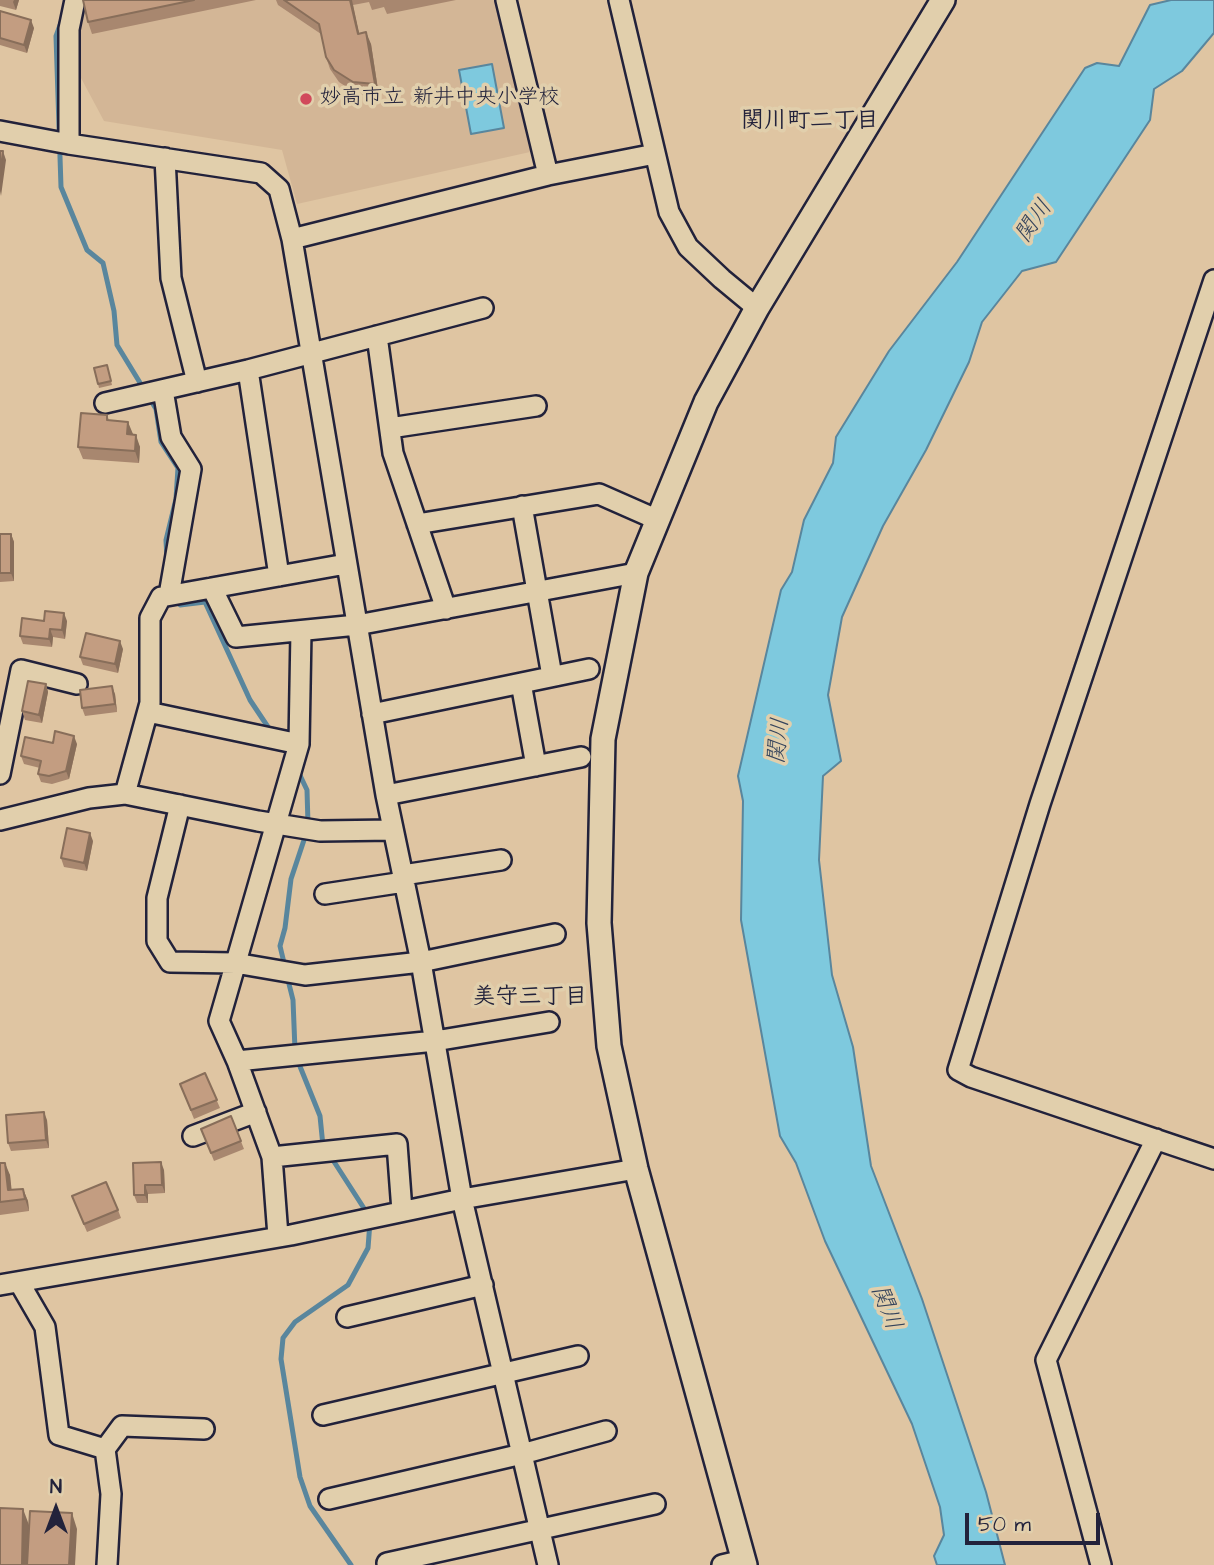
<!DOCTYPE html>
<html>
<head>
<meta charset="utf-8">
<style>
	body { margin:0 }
	#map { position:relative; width:1214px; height:1565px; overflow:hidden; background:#dfc5a2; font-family:"Architects Daughter",sans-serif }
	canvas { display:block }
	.north { position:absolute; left:21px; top:1474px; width:70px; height:70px; -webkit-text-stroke:5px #e1cfac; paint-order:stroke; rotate:0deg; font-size:19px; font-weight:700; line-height:28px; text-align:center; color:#22223b }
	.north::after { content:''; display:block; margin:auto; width:24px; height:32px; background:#22223b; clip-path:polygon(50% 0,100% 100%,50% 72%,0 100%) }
	.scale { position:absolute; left:965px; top:1513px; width:135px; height:32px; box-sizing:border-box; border:4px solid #22223b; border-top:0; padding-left:9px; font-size:21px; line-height:24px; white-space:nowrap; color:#22223b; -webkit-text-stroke:5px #e1cfac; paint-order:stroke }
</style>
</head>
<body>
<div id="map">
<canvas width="1214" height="1565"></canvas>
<div class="north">N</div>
<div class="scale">50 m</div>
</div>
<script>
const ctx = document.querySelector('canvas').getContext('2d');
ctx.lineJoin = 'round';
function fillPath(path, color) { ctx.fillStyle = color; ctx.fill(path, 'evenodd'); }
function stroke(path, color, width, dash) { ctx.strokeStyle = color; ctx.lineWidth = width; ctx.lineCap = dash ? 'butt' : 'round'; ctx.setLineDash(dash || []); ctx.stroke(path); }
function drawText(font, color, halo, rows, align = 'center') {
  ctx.font = font + ' "Architects Daughter","Klee One",sans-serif'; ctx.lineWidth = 7; ctx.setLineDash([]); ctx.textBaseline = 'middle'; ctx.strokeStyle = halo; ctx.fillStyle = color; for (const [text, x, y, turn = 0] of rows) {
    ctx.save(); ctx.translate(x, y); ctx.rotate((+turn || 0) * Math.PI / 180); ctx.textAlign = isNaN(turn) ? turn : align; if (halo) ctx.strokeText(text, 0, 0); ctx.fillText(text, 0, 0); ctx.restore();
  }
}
fillPath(new Path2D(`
	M 81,0 L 497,0 L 530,152 L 297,204 L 282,150 L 104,121 L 81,78 L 75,38 Z`), '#d3b696');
const water = new Path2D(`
	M 1171,0 L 1214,0 L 1214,33 L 1182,71 L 1154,89 L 1150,120 L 1056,262 L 1022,271 L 982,322 L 969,362 L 926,450 L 883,526 L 842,617 L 828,695 L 841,761 L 823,776 L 819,860 L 832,975 L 853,1047 L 871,1166 L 922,1299 L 986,1492 L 1005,1565 L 937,1565 L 934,1556 L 944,1535 L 940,1507 L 912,1424 L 825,1241 L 796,1163 L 780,1136 L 741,920 L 743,801 L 738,776 L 781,590 L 792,572 L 804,520 L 833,463 L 836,437 L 889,351 L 957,262 L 1085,68 L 1097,63 L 1119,66 L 1150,5 Z
	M 492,64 L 504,128 L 471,134 L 459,70 Z`);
fillPath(water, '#7ec9de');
stroke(water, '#59869d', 2);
stroke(new Path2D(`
	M 63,17 L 56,36 L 61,187 L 87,250 L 103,263 L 114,311 L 117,345 L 156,409 L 161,442 L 178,468 L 176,499 L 166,540 L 167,560
	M 177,599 L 180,605 L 205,602 L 250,700 L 272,733
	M 297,769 L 307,790 L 308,824
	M 285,967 L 280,946 L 285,928 L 291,879 L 306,834
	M 287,976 L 293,1000 L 295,1050
	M 297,1059 L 320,1116 L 323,1146
	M 331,1157 L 367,1213
	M 351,1565 L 310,1506 L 300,1477 L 281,1359 L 283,1338 L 295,1322 L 348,1285 L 368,1248 L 370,1222`), '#59869d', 5);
const minor = new Path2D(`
	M 506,0 L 548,175
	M 619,0 L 669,212 L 688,247 L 722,279 L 757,308
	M 0,131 L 69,144 L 261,173 L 279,189 L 292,239 L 386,795 L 421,962 L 462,1199 L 548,1565
	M 69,144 L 69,29 L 75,0
	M 165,158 L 171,278 L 197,382
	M 292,239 L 548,175 L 655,154
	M 1214,280 L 1040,804 L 958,1070 L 971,1077 L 1214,1159
	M 377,336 L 393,453 L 446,609
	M 248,370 L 279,576
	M 163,390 L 171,437 L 191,469 L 169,595
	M 105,403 L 248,370 L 483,308
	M 390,428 L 536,406
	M 522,506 L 552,676
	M 417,524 L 599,494 L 658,520
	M 212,588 L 236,637 L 357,625 L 636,573
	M 521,683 L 536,766
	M 148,712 L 299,744 L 301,631
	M 372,714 L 589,669
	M 299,744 L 219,1021 L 237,1061 L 435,1041 L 549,1022
	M 0,774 L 21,670 L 77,684
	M 125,794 L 150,703 L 150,618 L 161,597 L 346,564
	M 386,795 L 581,757
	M 180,805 L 157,898 L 157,941 L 170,962 L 235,963 L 305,975 L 421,962 L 555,934
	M 0,820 L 89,798 L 125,794 L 258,821 L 320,831 L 393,830
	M 403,875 L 501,860
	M 325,894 L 404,882
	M 237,1061 L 272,1157 L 278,1236
	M 193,1136 L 256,1112
	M 272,1157 L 397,1144 L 402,1211
	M 19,1282 L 45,1327 L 59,1435 L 105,1449 L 111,1494 L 107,1565
	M 0,1285 L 291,1235 L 462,1199 L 636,1169
	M 347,1317 L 483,1285
	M 323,1415 L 578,1356
	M 105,1449 L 122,1426 L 204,1429
	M 329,1499 L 522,1454 L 606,1431
	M 387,1563 L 655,1504
	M 722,1565 L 743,1560
	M 1101,1565 L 1046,1360 L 1156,1139`);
const tertiary = new Path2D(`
	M 745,1565 L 636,1169 L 609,1046 L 599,923 L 603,739 L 636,573 L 706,402 L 757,308 L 943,0`);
stroke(minor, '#22223b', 24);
stroke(tertiary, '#22223b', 28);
stroke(minor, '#e1cfac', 19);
stroke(tertiary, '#e1cfac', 23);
fillPath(new Path2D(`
	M 0,0 L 19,0 L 16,10 L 0,6 Z
	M 83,0 L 256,0 L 92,34 L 88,22 Z
	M 276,0 L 456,0 L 387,14 L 384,7 L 372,10 L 369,2 L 353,5 L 359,34 L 371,44 L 379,96 L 357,94 L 339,82 L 330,69 L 326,57 L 321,34 L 278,5 Z
	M 0,11 L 34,28 L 27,53 L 0,45 Z
	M 107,365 L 112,385 L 99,388 L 98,384 Z
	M 107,415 L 109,420 L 133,434 L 140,447 L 139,463 L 83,459 L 78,447 Z
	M 0,534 L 11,534 L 14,542 L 14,581 L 0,582 Z
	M 44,621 L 67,621 L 65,639 L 53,637 L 52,647 L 23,644 L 20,636 Z
	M 123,649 L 118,673 L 83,665 L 80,657 Z
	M 46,684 L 48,692 L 42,723 L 25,720 L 22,711 Z
	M 115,694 L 117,712 L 85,716 L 82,708 Z
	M 77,744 L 69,779 L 52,784 L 41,782 L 38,774 L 40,768 L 24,764 L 21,756 Z
	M 93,841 L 87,871 L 64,867 L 61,858 Z
	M 205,1073 L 220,1108 L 194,1119 L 180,1084 Z
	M 231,1116 L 244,1149 L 214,1161 L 201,1129 Z
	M 47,1120 L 49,1148 L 11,1151 L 8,1143 Z
	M 0,1163 L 10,1175 L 11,1190 L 23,1189 L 28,1201 L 29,1211 L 0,1215 Z
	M 164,1170 L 165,1193 L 148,1194 L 148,1203 L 137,1203 L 134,1195 Z
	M 75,1204 L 118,1210 L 121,1218 L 87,1232 Z`), '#a8876f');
fillPath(new Path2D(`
	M 14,0 L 19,0 L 16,10 L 13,2 Z
	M 350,0 L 352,0 L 353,5 L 362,46 L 358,34 Z
	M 31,20 L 34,28 L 27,53 L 24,45 Z
	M 366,32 L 371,44 L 379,96 L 375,84 Z
	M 3,151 L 6,160 L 1,196 L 0,191 L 0,175 Z
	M 128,422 L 133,434 L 132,446 L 127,434 Z
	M 136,435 L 140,447 L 139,463 L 135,451 Z
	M 11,534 L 14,542 L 14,581 L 11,573 Z
	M 64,613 L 67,621 L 65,639 L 62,630 Z
	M 50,629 L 53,637 L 52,647 L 49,639 Z
	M 120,641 L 123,649 L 118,673 L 115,664 Z
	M 46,684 L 48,692 L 42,723 L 39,715 Z
	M 112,686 L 115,694 L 117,712 L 115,704 Z
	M 74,736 L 77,744 L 69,779 L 66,771 Z
	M 90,833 L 93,841 L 87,871 L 84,863 Z
	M 44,1112 L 47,1120 L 49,1148 L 46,1140 Z
	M 161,1162 L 164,1170 L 165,1193 L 162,1185 Z
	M 5,1163 L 10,1175 L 13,1202 L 8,1190 Z
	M 145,1185 L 148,1194 L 148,1203 L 145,1195 Z
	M 23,1189 L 28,1201 L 29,1211 L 25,1199 Z
	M 23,1509 L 29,1525 L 28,1565 L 22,1565 Z
	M 72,1513 L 77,1529 L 75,1565 L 69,1565 Z`), '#886e5a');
const building = new Path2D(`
	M 83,0 L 194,0 L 88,22 Z
	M 284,0 L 350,0 L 358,34 L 366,32 L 375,84 L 353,82 L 334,70 L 326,57 L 319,24 Z
	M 0,11 L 31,20 L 24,45 L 0,38 Z
	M 0,151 L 3,151 L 0,175 Z
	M 107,365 L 111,381 L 98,384 L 94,368 Z
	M 81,413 L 107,415 L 107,420 L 128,422 L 127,434 L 136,435 L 135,451 L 78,447 Z
	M 0,534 L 11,534 L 11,573 L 0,573 Z
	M 45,611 L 64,613 L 62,630 L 50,629 L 49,639 L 20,636 L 22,618 L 44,621 Z
	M 86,633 L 120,641 L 115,664 L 80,657 Z
	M 28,681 L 46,684 L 39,715 L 22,711 Z
	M 112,686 L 115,704 L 82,708 L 80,690 Z
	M 55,731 L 74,736 L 66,771 L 49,776 L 38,774 L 41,761 L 21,756 L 25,737 L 53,743 Z
	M 67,828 L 90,833 L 84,863 L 61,858 Z
	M 205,1073 L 217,1100 L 191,1110 L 180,1084 Z
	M 44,1112 L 46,1140 L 8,1143 L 6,1115 Z
	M 231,1116 L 241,1141 L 211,1153 L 201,1129 Z
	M 161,1162 L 162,1185 L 145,1185 L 145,1195 L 134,1195 L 133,1163 Z
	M 0,1163 L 5,1163 L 8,1190 L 23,1189 L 25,1199 L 0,1202 Z
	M 106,1182 L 118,1210 L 84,1224 L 72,1196 Z
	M 0,1508 L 23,1509 L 22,1565 L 0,1565 Z
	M 30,1511 L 72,1513 L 69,1565 L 27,1565 Z`);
fillPath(building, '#c39d81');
stroke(building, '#886e5a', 2);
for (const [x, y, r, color] of [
	[306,99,7,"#d1495b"]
]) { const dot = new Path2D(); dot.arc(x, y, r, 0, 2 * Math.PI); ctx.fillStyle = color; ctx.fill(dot); stroke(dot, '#e1cfac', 2.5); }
drawText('21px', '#22223b', '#e1cfac', [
	["妙高市立 新井中央小学校",320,99]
], 'left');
drawText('bold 23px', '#22223b', '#e1cfac', [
	["関川町二丁目",810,122],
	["美守三丁目",530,998]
]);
drawText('italic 23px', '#34435c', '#e1cfac', [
	["関川",1035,222,-55],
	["関川",780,741,-84],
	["関川",885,1308,69]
]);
</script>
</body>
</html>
